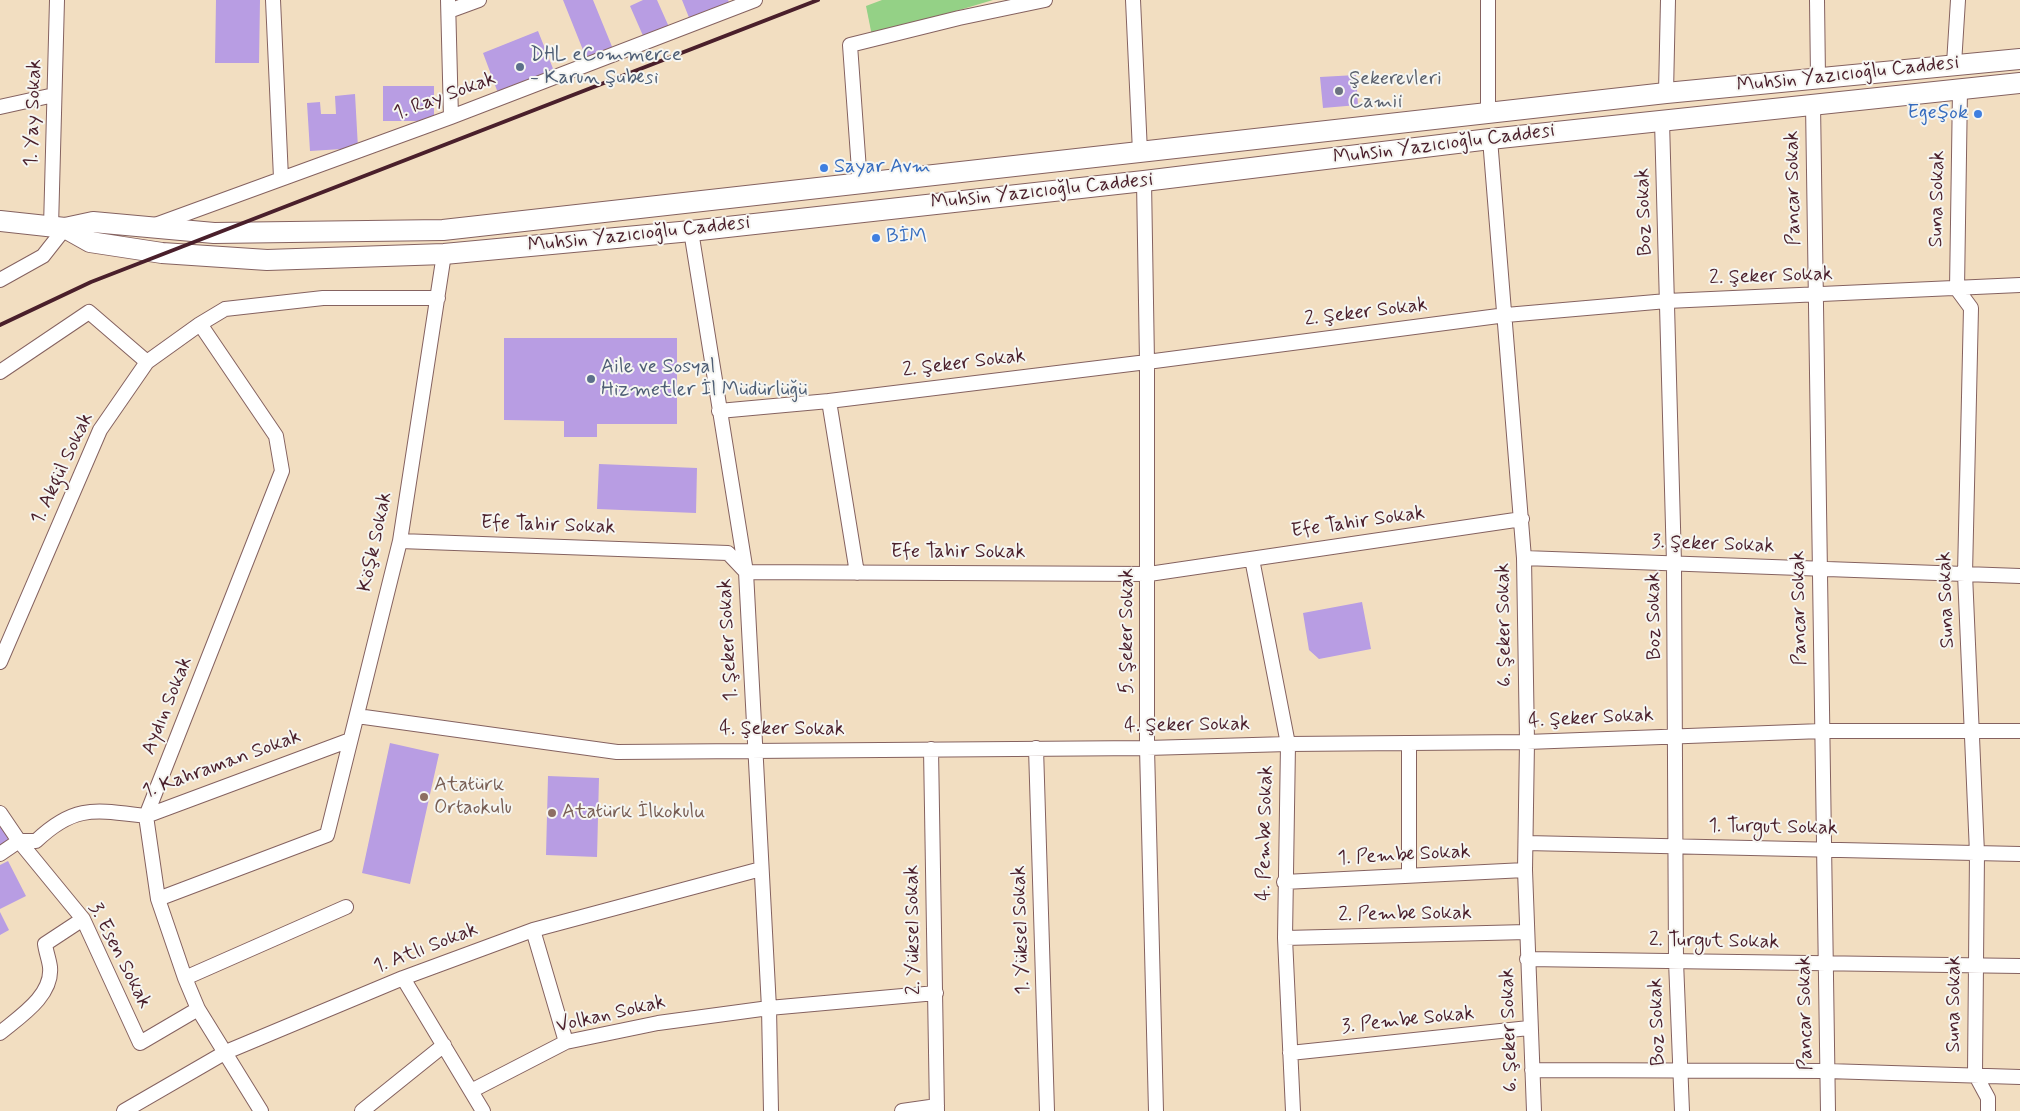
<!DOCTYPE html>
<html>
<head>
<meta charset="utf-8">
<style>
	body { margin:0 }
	canvas { display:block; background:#f2dec1 }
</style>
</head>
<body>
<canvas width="2020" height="1111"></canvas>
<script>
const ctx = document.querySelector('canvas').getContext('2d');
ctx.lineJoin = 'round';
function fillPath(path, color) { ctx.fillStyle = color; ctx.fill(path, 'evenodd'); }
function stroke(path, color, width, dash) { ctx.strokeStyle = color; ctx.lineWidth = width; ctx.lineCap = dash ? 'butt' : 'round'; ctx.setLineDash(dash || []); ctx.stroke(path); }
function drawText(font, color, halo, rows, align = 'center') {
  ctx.font = font + ' Mynerve,sans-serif'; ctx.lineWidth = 4; ctx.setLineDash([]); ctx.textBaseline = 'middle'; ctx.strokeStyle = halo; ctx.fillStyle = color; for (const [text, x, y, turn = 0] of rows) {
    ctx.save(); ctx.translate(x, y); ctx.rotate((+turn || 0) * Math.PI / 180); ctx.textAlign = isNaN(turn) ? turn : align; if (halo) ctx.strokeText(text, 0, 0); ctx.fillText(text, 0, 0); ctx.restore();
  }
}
fillPath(new Path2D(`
	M 882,0 L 993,0 L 872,36 L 866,6 Z`), '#94d186');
fillPath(new Path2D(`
	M 216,0 L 260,0 L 259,63 L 215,63 Z
	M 563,0 L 593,0 L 613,49 L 587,60 Z
	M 643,0 L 657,0 L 669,27 L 644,38 L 630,6 Z
	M 682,0 L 728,0 L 730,4 L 690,20 Z
	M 538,31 L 554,71 L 498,93 L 483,53 Z
	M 1356,75 L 1358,105 L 1323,108 L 1320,77 Z
	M 383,86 L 434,86 L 434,121 L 383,121 Z
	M 355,94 L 358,148 L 310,151 L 307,103 L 320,102 L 321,114 L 336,114 L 335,96 Z
	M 504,338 L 677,338 L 677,424 L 597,424 L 597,437 L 564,437 L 564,421 L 504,420 Z
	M 599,464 L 697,468 L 696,513 L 597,509 Z
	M 1362,602 L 1371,649 L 1319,659 L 1309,650 L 1303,613 Z
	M 390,743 L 439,754 L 410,884 L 362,873 Z
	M 548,776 L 599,778 L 597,857 L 546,855 Z
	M 0,821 L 12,840 L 0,848 Z
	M 8,861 L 26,896 L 0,909 L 0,865 Z
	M 0,912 L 9,930 L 0,935 Z`), '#b89de3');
const street = new Path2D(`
	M 273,0 L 281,178
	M 448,0 L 451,117
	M 1133,0 L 1140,152
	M 1488,0 L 1488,113
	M 1817,0 L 1818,77
	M 449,11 L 479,0
	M 1954,64 L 1958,0
	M 1960,89 L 1957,289 L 1971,308 L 1965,574 L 1977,853 L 1975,1074 L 1988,1098 L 1988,1111
	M 1666,93 L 1668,0
	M 1813,104 L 1828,1111
	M 0,107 L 54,95
	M 1662,121 L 1674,563 L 1676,961 L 1682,1111
	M 1490,139 L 1524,558 L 1527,742 L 1525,870 L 1534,1111
	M 1144,181 L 1147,362 L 1147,748 L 1156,1111
	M 860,184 L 850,45 L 959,18 L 1045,0
	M 155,225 L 451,117 L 755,0
	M 51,227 L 57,0
	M 691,231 L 746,572 L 769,1008 L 771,1111
	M 0,280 L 43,256 L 65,228
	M 200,324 L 276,436 L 282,471 L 146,816 L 158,899 L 185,978 L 198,1009 L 261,1111
	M 0,372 L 89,312 L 147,362
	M 829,401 L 857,573
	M 719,411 L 829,401 L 1147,362 L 1506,315 L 1667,301 L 2020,285
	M 400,541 L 728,553 L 746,572 L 1149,574 L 1522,519
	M 1524,558 L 2020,576
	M 1252,559 L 1288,744 L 1285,938 L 1293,1111
	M 0,662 L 100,430 L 147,362 L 200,324 L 225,309 L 323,298 L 438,298
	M 357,716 L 617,752 L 1147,748 L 1288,744 L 1527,742 L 1822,731 L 2020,731
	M 1409,743 L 1409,875
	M 1036,748 L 1047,1111
	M 931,749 L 937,1111
	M 0,813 L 19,841 L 83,919 L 140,1043 L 198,1009
	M 1526,843 L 2020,854
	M 0,854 L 19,841 L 36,841 C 75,804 95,810 146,816 L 350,740
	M 1284,882 L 1525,870
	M 158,899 L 327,835 L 400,541 L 444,254
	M 533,930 L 566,1042
	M 1285,938 L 1527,932
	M 1527,959 L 2020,966
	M 185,978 L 346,907
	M 403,978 L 483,1111
	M 0,1033 C 19,1017 53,996 50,967 C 49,959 46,952 45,944 L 83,919
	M 1290,1053 L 1529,1028
	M 1532,1070 L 1827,1071 L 2020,1077
	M 471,1091 L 566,1042 L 658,1023 L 769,1008 L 936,993
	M 124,1111 L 226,1052 L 403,978 L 533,930 L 761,869
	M 362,1111 L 444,1045
	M 902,1111 L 937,1106`);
const secondary = new Path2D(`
	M 0,221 L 65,228 L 93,222 L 214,233 L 443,230 L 1666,93 L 2020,59
	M 65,228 L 90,242 L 162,253 L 267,260 L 444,254 L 691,231 L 1144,181 L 1490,139 L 2020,83`);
stroke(street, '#856260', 16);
stroke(secondary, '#856260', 22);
stroke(street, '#fff', 14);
stroke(secondary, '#fff', 20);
stroke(new Path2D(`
	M 0,325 L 91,282 L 818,0`), '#4a1f2b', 4);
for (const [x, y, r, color] of [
	[520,67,5,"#5c6f8a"],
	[1339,91,5,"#6b7280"],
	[1978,114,5,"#3f7fe0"],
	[824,168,5,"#3f7fe0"],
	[876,238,5,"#3f7fe0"],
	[591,379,5,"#5c6f8a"],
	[424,797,5,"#8d6e63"],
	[552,813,5,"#8d6e63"]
]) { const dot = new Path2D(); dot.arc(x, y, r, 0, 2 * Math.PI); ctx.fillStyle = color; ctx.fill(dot); stroke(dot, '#f6f6f2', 2); }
drawText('20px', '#4e5e75', '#f6f6f2', [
	["DHL eCommerce",530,56],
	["- Karun Şubesi",530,79],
	["Aile ve Sosyal",601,368],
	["Hizmetler İl Müdürlüğü",601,391]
], 'left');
drawText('20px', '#4a1f2b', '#f6f6f2', [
	["Muhsin Yazıcıoğlu Caddesi",1848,75,-6],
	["1. Ray Sokak",445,97,-20],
	["1. Yay Sokak",34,113,-88],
	["Muhsin Yazıcıoğlu Caddesi",1444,145,-7],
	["Pancar Sokak",1794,188,-91],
	["Muhsin Yazıcıoğlu Caddesi",1042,192,-6],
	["Suna Sokak",1938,199,-89],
	["Boz Sokak",1645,212,-92],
	["Muhsin Yazıcıoğlu Caddesi",639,235,-6],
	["2. Şeker Sokak",1771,277,-2],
	["2. Şeker Sokak",1366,313,-7],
	["2. Şeker Sokak",964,364,-7],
	["1. Akgül Sokak",63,469,-65],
	["Efe Tahir Sokak",1358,523,-8],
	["Efe Tahir Sokak",548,526,2],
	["Köşk Sokak",376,542,-78],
	["3. Şeker Sokak",1713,545,2],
	["Efe Tahir Sokak",958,553],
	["Suna Sokak",1947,600,-92],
	["Pancar Sokak",1800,608,-91],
	["Boz Sokak",1655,616,-91],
	["6. Şeker Sokak",1505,625,-91],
	["5. Şeker Sokak",1128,631,-90],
	["1. Şeker Sokak",729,640,-93],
	["Aydın Sokak",168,706,-68],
	["4. Şeker Sokak",1591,719,-3],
	["4. Şeker Sokak",1187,726,-1],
	["4. Şeker Sokak",782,730],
	["1. Kahraman Sokak",222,765,-20],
	["1. Turgut Sokak",1773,828,1],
	["4. Pembe Sokak",1266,833,-89],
	["1. Pembe Sokak",1404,856,-3],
	["2. Pembe Sokak",1405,915,-1],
	["2. Yüksel Sokak",914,930,-91],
	["1. Yüksel Sokak",1022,930,-92],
	["2. Turgut Sokak",1714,942,1],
	["1. Atlı Sokak",426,949,-21],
	["3. Esen Sokak",119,956,63],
	["Suna Sokak",1955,1004,-90],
	["Pancar Sokak",1806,1013,-91],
	["Volkan Sokak",611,1015,-13],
	["3. Pembe Sokak",1408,1021,-6],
	["Boz Sokak",1658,1022,-92],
	["6. Şeker Sokak",1510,1030,-92]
]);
drawText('20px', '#5b616d', '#f6f6f2', [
	["Şekerevleri",1349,80],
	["Camii",1349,103]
], 'left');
drawText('20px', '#366cbe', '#f6f6f2', [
	["Egeşok",1968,114,"right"],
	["Sayar Avm",834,168],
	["BİM",886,238]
], 'left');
drawText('20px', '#785e54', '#f6f6f2', [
	["Atatürk",434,786],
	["Ortaokulu",434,809],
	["Atatürk İlkokulu",562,813]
], 'left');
</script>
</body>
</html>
